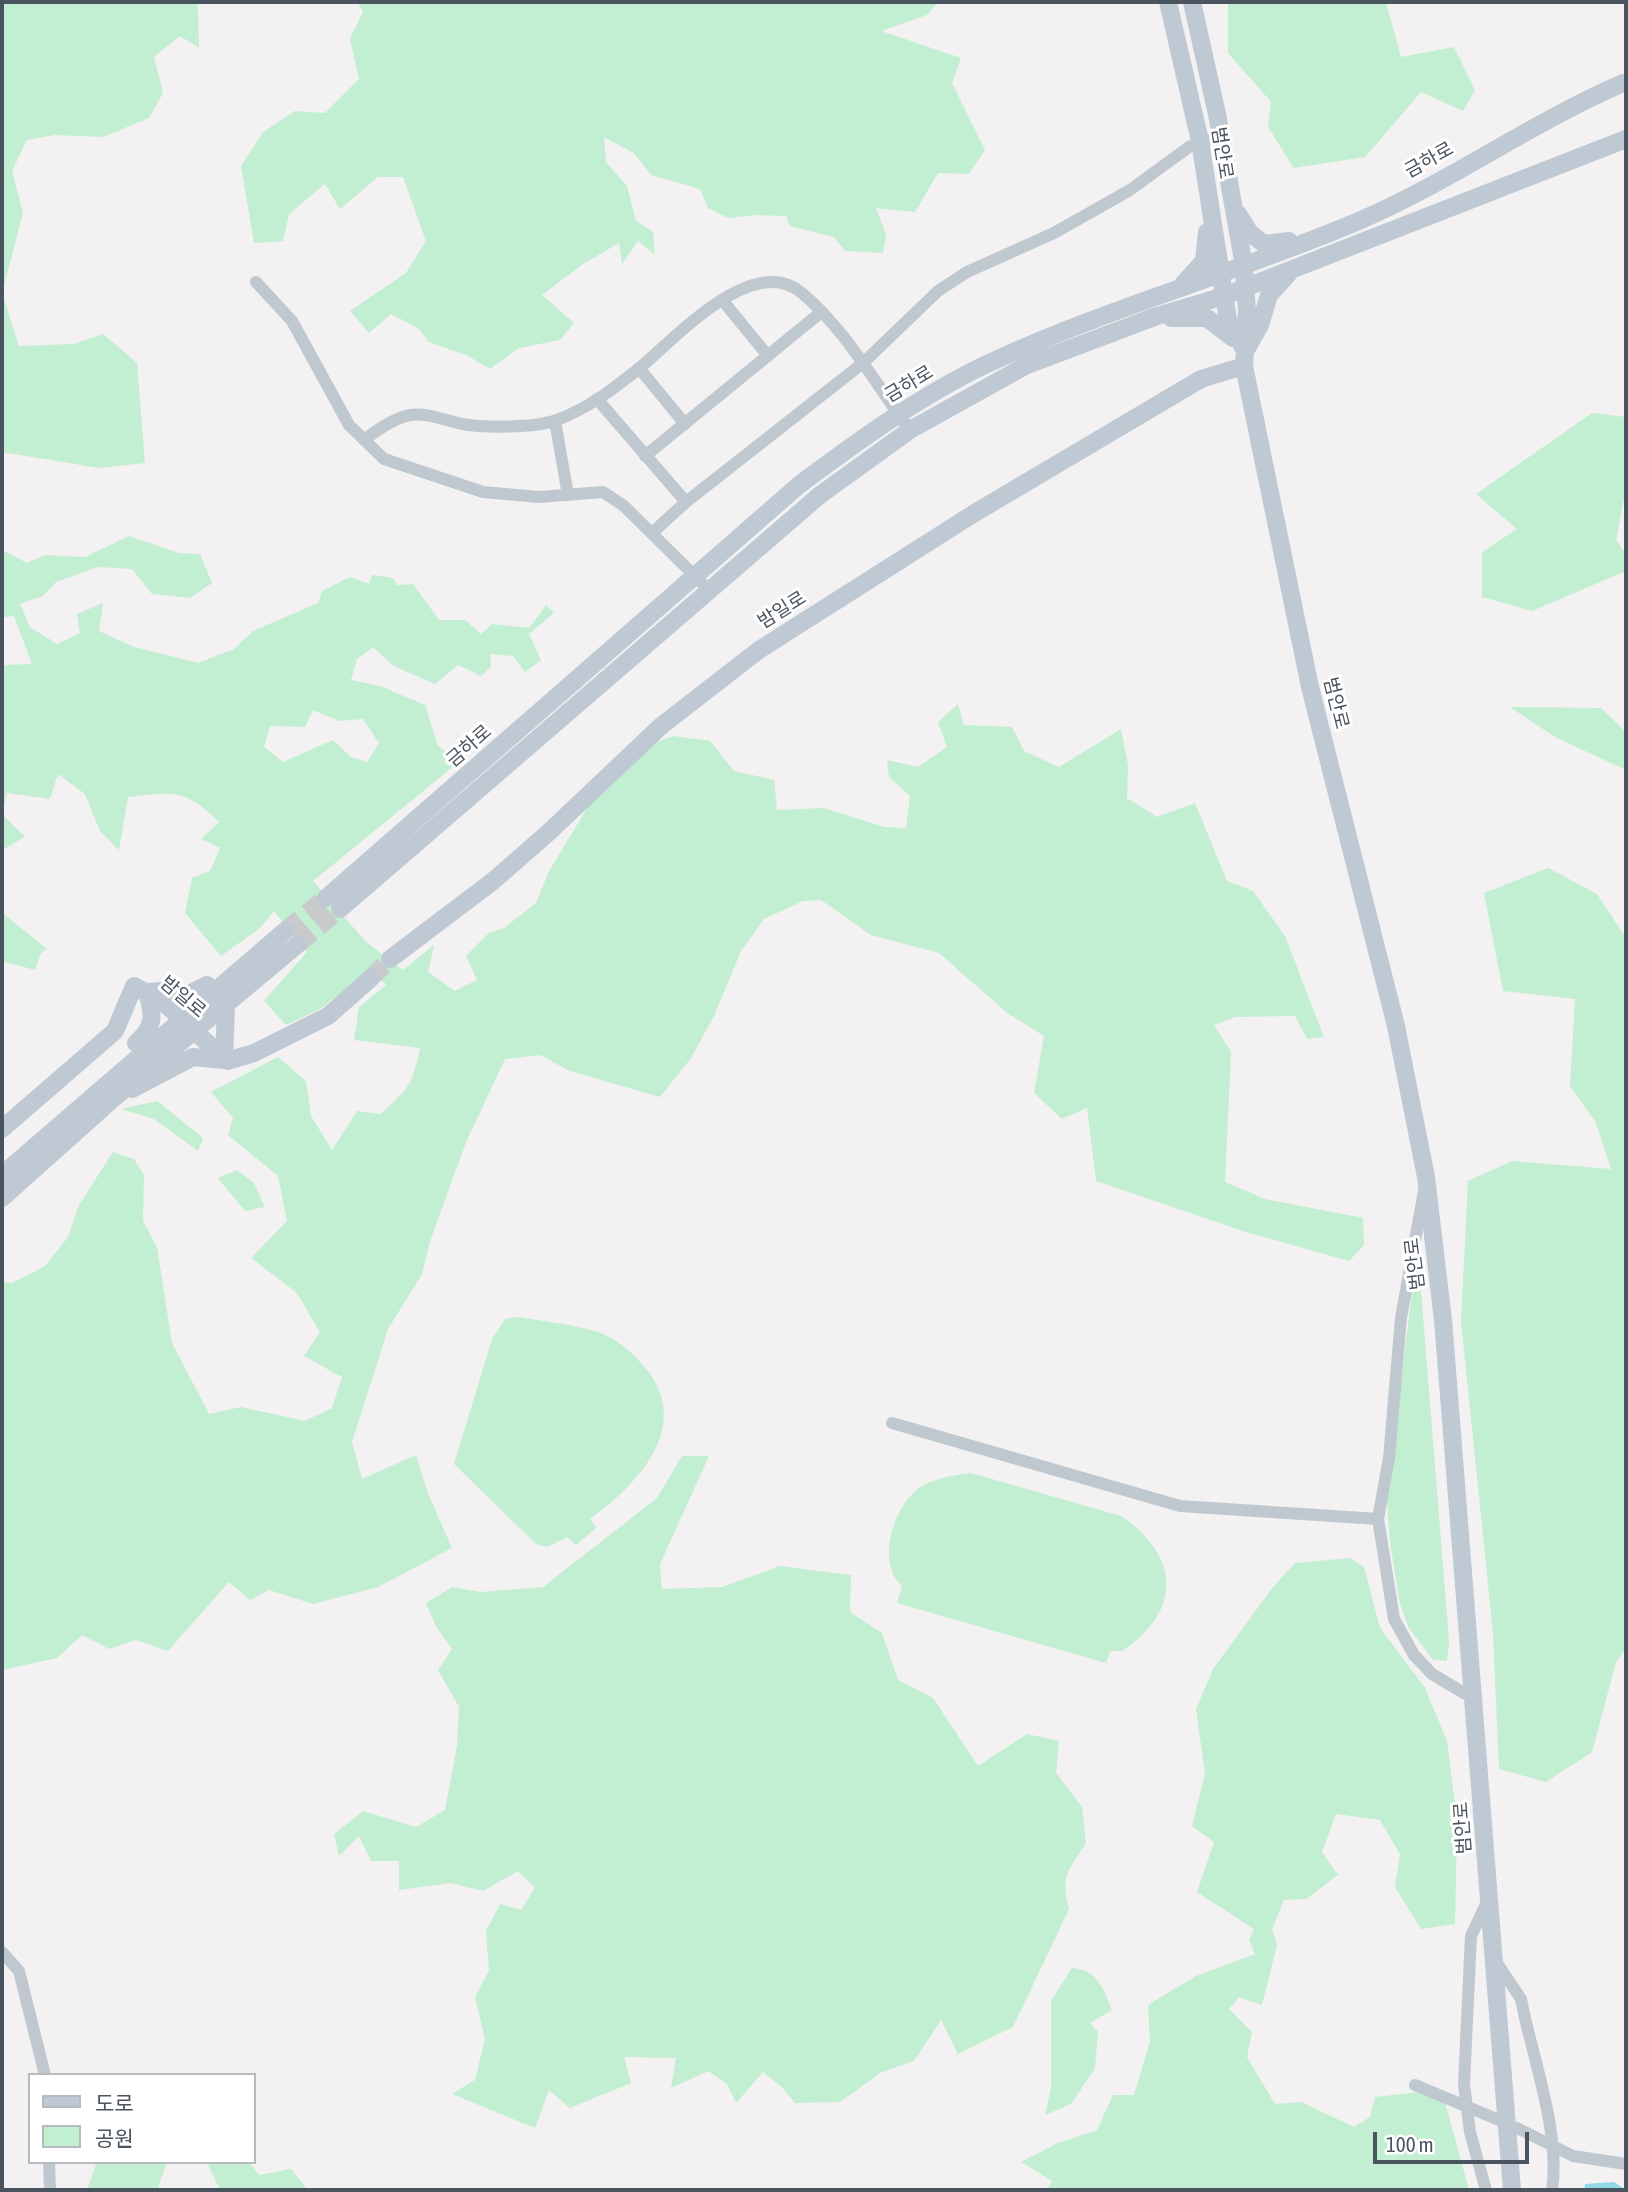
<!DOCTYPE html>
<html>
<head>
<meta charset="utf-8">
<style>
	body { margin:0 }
	#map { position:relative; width:1628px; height:2192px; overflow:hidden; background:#f3f1f1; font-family:"Asap Condensed","Noto Sans KR",sans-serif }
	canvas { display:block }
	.frame { position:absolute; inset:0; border:4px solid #49545e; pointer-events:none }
	.legend { position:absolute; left:28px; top:2073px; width:228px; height:91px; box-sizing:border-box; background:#fff; border:2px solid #b6bbbf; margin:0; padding:9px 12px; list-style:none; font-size:21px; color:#49545e }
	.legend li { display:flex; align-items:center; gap:14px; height:35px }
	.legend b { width:35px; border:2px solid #b6bbbf }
	.scale { position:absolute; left:1373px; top:2132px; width:156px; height:32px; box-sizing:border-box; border:4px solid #49545e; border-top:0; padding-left:9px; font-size:21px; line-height:24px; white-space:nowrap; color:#49545e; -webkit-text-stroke:5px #fff; paint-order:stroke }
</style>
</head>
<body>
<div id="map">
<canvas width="1628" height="2192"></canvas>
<div class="frame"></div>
<ul class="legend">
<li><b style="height:9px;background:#bfc9d3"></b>도로</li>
<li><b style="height:19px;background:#c2eed2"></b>공원</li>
</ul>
<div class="scale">100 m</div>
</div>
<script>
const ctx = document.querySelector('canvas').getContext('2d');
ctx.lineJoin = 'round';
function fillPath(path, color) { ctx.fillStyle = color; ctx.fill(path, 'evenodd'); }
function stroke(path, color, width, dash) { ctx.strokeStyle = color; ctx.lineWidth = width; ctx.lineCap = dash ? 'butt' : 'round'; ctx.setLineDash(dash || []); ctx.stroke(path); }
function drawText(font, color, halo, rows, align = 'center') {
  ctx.font = font + ' "Asap Condensed","Noto Sans KR",sans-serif'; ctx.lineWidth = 6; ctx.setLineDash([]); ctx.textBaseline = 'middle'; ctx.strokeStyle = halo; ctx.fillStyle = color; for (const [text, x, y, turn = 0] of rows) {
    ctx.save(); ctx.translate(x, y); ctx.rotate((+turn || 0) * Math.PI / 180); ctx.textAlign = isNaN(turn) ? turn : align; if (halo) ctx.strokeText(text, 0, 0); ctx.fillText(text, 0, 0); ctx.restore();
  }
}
fillPath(new Path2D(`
	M 2,2 L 198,2 L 199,48 L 180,36 L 154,57 L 163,93 L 149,118 L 103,137 L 55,135 L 27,140 L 12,171 L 23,213 L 2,293 L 19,346 L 74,344 L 103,334 L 137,363 L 145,463 L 99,468 L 2,452 Z
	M 357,2 L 938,2 L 927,15 L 881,31 L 961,58 L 952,83 L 985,150 L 969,174 L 938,173 L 915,212 L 876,208 L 886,235 L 883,253 L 845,251 L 834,237 L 790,226 L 786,216 L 756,215 L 728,218 L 708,208 L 700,189 L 651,175 L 634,153 L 604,137 L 606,162 L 627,186 L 636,221 L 653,232 L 655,255 L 638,241 L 622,264 L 619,243 L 583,264 L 542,295 L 574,323 L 560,340 L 519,348 L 490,369 L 468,356 L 429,342 L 418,328 L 391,314 L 369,333 L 350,311 L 406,273 L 426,241 L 403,177 L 378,177 L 340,209 L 325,184 L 289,214 L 283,241 L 254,243 L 241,166 L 263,132 L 295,111 L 325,113 L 359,79 L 350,39 L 363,11 Z
	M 1228,2 L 1386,2 L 1401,57 L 1454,47 L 1475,90 L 1463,111 L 1421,92 L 1365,157 L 1294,168 L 1268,127 L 1271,102 L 1228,53 Z
	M 1592,413 L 1626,417 L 1626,488 L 1616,540 L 1626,554 L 1626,571 L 1532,611 L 1482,597 L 1482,552 L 1517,529 L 1476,494 Z
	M 129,536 L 179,553 L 200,554 L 212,583 L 190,598 L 152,594 L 132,569 L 98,567 L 56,582 L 43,596 L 20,604 L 30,627 L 57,644 L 80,633 L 77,614 L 103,603 L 99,631 L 134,647 L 198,663 L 234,649 L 253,631 L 318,603 L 322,591 L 350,577 L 369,584 L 372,575 L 393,578 L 397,585 L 413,584 L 439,620 L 465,620 L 481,634 L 492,624 L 529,628 L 546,605 L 554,613 L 529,634 L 541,660 L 525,672 L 513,656 L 490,654 L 491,667 L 481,676 L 458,665 L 435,684 L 394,666 L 373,647 L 357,659 L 351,680 L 380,686 L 425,705 L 438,746 L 460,761 L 313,881 L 366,942 L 403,970 L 434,945 L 428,972 L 455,991 L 477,980 L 466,956 L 489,933 L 504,928 L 536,903 L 549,871 L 594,797 L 647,746 L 673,736 L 710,741 L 734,771 L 774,780 L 777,810 L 824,808 L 884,827 L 906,828 L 910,796 L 889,777 L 887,760 L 918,767 L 947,747 L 938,722 L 958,704 L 964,725 L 1012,727 L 1024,751 L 1059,767 L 1121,729 L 1128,765 L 1127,798 L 1157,817 L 1195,803 L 1227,881 L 1253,891 L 1285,936 L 1324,1037 L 1307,1039 L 1295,1016 L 1235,1017 L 1214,1025 L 1231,1052 L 1225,1182 L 1265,1199 L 1363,1218 L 1364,1245 L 1349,1261 L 1246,1232 L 1096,1181 L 1087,1108 L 1062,1119 L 1034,1093 L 1044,1036 L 1006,1012 L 939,953 L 871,935 L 821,900 L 803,901 L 764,919 L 741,951 L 714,1016 L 691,1058 L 660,1097 L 570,1071 L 540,1055 L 505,1059 L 466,1142 L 430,1241 L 422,1274 L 388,1329 L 352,1442 L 362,1479 L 416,1455 L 427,1491 L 452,1548 L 378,1587 L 313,1604 L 269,1590 L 250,1600 L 229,1582 L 168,1651 L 136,1640 L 109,1649 L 82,1635 L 57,1658 L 2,1670 L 2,1282 L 12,1283 L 45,1266 L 68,1237 L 79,1205 L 113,1152 L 134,1159 L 144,1175 L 143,1221 L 157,1247 L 172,1343 L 209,1414 L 241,1407 L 305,1421 L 332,1408 L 342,1377 L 304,1356 L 320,1332 L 297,1293 L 251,1258 L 287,1221 L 278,1176 L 228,1135 L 233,1118 L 211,1092 L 278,1057 L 306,1081 L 311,1116 L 332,1150 L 357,1111 L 381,1114 C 409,1088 412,1086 420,1048 L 354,1040 L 359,1007 L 386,985 L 370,970 L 320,1009 L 286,1025 L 264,1001 L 307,952 L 274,911 L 260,928 L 221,956 L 185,913 L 192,878 L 210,871 L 220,848 L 201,839 L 219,822 C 185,788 174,792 128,797 L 119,850 L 100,831 L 85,794 L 58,774 L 50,799 L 7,793 L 2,814 L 25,837 L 2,850 L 2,665 L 32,664 L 14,616 L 2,617 L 2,550 L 27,563 L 45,555 L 85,557 ZM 313,710 L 339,721 L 363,719 L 379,743 L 367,762 L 351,757 L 333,740 L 283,762 L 264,747 L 270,726 L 305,727 Z
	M 1510,707 L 1601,708 L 1626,732 L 1626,770 L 1555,737 Z
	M 1548,868 L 1597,894 L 1626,938 L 1626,1648 L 1616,1662 L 1592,1752 L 1546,1782 L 1499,1769 L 1493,1633 L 1461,1321 L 1468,1181 L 1512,1161 L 1611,1169 L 1596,1123 L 1570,1086 L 1575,999 L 1503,991 L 1484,893 Z
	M 4,914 L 47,949 L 41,953 L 35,970 L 2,961 Z
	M 157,1101 L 203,1138 L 198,1151 L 154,1119 L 121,1109 Z
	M 237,1170 L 254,1183 L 265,1207 L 245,1211 L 218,1178 Z
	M 1421,1291 L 1449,1641 L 1447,1661 L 1433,1660 L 1409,1628 L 1400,1604 L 1390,1542 L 1387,1500 L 1412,1292 Z
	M 519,1317 C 545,1322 573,1324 598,1332 C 613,1337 631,1351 641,1363 C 696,1422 641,1482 590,1519 L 596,1528 L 576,1545 L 567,1537 L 547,1547 L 536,1544 L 454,1464 L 492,1339 L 505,1319 Z
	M 682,1456 L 709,1456 L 660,1564 L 662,1589 L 722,1587 L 780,1566 L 851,1575 L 850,1612 L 882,1633 L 898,1680 L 933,1698 L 978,1766 L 1027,1734 L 1059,1741 L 1056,1773 L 1082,1807 L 1086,1843 C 1068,1871 1060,1876 1069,1909 L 1013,2027 L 958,2054 L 941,2020 L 914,2061 L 882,2072 L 840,2102 L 795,2103 L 782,2087 L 763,2072 L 736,2103 L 727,2084 L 708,2071 L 671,2088 L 676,2058 L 624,2057 L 631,2083 L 570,2108 L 549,2090 L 535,2128 L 452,2094 L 475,2080 L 485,2039 L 475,1997 L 489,1970 L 486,1931 L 500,1904 L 521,1910 L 535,1888 L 518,1871 L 483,1891 L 451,1883 L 399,1890 L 399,1861 L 371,1861 L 359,1836 L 339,1856 L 334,1834 L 363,1811 L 416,1827 L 445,1810 L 457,1746 L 459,1707 L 438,1670 L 452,1649 L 437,1628 L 426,1603 L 452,1587 L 481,1592 L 543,1587 L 657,1498 Z
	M 971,1473 L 1121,1516 C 1181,1557 1182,1611 1122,1651 L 1110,1651 L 1106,1663 L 897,1603 L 902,1586 C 876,1561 893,1508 919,1488 C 934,1478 954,1475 971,1473 Z
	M 1350,1558 L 1364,1567 L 1380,1628 L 1425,1688 L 1447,1741 L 1457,1821 L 1455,1924 L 1421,1929 L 1395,1887 L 1400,1854 L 1380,1820 L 1336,1814 L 1322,1852 L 1338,1875 L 1306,1899 L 1284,1900 L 1272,1929 L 1277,1945 L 1262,2005 L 1239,1997 L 1229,2009 L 1252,2032 L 1247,2057 L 1275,2104 L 1301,2102 L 1354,2127 L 1370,2117 L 1375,2097 L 1419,2092 L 1445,2102 L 1469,2190 L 1047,2190 L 1052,2181 L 1021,2162 L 1058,2143 L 1097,2130 L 1113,2095 L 1134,2095 L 1150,2042 L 1148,2005 L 1196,1976 L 1255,1954 L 1249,1939 L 1254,1929 L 1197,1892 L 1214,1842 L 1192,1826 L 1205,1773 L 1196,1709 L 1213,1669 L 1273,1587 L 1295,1563 Z
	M 1072,1968 C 1098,1970 1103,1988 1112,2010 L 1090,2023 L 1098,2032 L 1095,2068 L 1071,2104 L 1045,2115 L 1051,2088 L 1051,2001 Z
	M 97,2162 L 167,2162 L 158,2187 L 164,2190 L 87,2190 Z
	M 207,2162 L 249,2162 L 259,2175 L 291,2169 L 307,2189 L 369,2189 L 220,2190 Z`), '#c2eed2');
fillPath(new Path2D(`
	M 1614,2182 L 1626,2190 L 1584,2190 L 1585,2184 Z`), '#91d8e9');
stroke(new Path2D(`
	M 286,930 L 326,898
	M 298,944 L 340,909
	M 371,978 L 390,959`), '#c8cacc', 18, [18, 9]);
stroke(new Path2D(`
	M 256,282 L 292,321 L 349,425 L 384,459 L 483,492 L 539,497 L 603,492 L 624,506 L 710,591
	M 723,301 L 768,356
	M 639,368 L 685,424
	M 597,399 L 686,502
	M 555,421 L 568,495
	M 364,440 C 377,430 394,418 410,415 C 426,412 447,421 462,424 C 485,428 535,428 557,420 C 589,408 616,387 642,366 C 677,336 754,252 802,293 C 846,330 876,385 910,430
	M 645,456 L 820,313
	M 652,533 L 686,502 L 863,363 L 938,291 L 967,272 L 1054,233 L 1130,190 L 1189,147 L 1220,135
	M 1424,1191 L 1401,1318 L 1389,1458 L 1378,1519 L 1394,1619 L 1414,1655 L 1432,1674 L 1474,1699
	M 892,1423 L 1180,1506 L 1378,1519
	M 2,1952 L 19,1971 L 45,2075
	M 1495,1960 L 1521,1999 L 1525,2018 C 1537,2070 1560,2138 1552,2190
	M 1415,2085 L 1499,2120
	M 1517,2128 L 1573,2156 L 1626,2164
	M 49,2162 L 50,2190
	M 1486,2190 L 1470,2132 L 1464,2084 L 1471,1936 L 1487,1902`), '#bfc8cf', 12);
stroke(new Path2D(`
	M 1168,2 L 1200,141 L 1228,320 L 1245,351
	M 1192,2 L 1217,114 L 1244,266 L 1247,312 L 1244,366 L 1310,687 L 1396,1026 L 1426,1177 L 1443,1320 L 1512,2190
	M 1238,214 L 1250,233 L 1264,244 L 1289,241
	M 1184,283 L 1204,261 L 1207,232
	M 1171,318 L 1207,318 L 1233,338
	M 1247,348 L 1260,325 L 1269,295 L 1289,273
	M 326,898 L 799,485 C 862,438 928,390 1000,358 C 1117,305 1242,271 1361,220 C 1451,181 1533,122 1623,83
	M 340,909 L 820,495 L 910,430 L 1027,365 L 1157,316 L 1224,296 L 1626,139
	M 390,959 L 493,881 L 548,833 L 661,726 L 759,650 L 973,514 L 1201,379 L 1244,366
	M 136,1043 C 155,1026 154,1016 147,992 L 162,991 L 183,997 L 207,985
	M 132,1089 L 193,1057 L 224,1060 L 226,1006
	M 2,1129 L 115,1031 L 134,986 L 163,1002 L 227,1061 L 254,1053 L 328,1016 L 371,978
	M 2,1175 L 286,930
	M 2,1198 L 116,1096 L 298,944`), '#bfc9d3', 18);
drawText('19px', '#49545e', '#fff', [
	["범안로",1222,153,81],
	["금하로",1429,160,-29],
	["금하로",909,384,-31],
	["밤일로",782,610,-32],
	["범안로",1336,703,76],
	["금하로",469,746,-41],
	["밤일로",183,997,40],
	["범안로",1415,1264,-97],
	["범안로",1463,1828,-94]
]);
</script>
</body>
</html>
